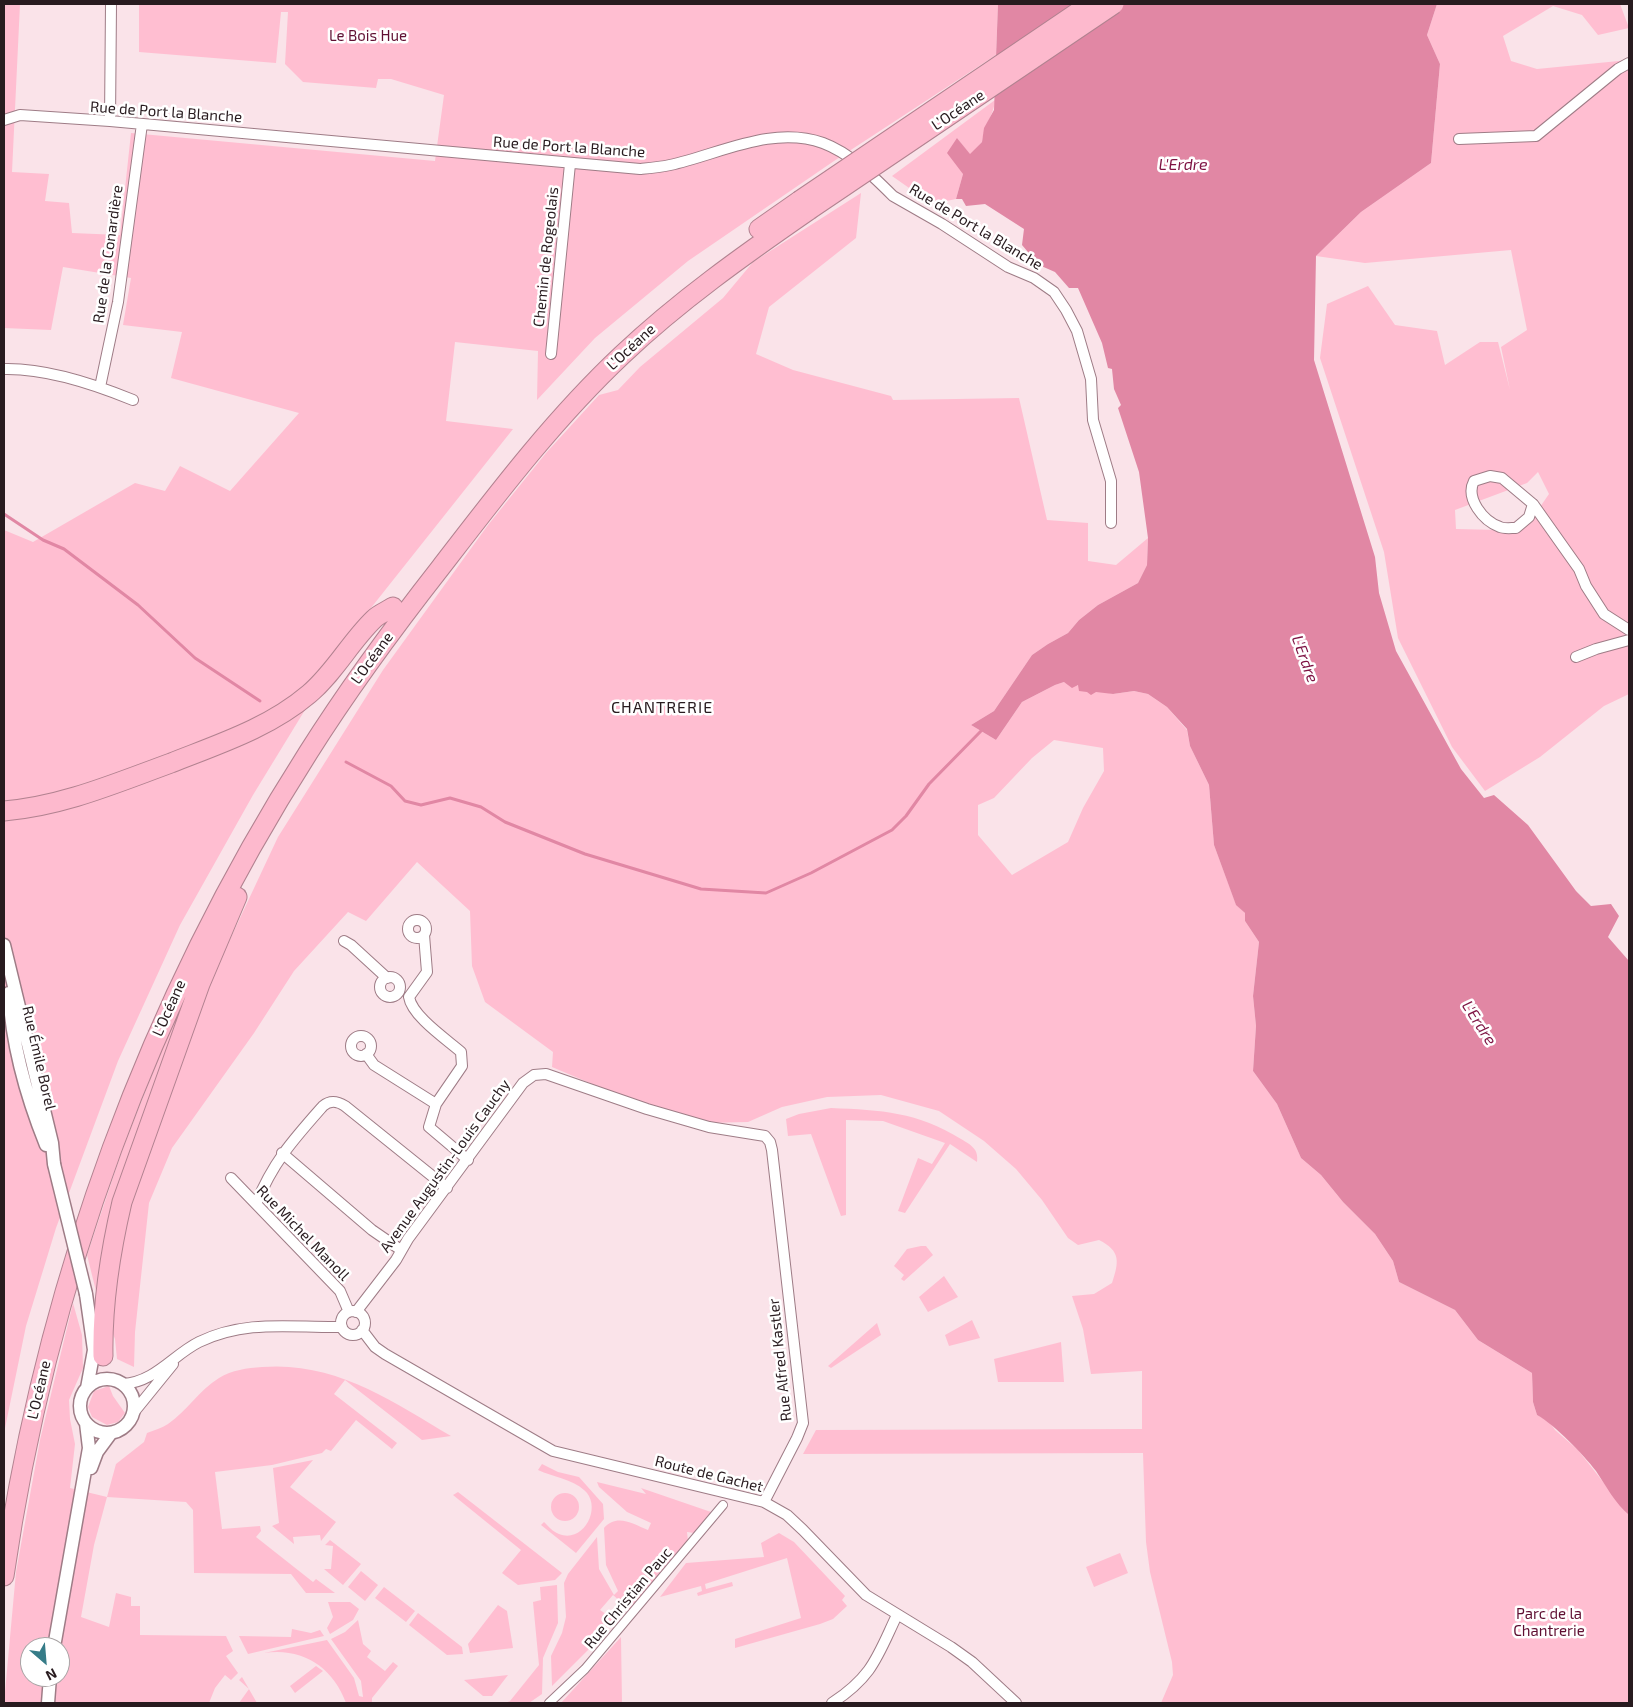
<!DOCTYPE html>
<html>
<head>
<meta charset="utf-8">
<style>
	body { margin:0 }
	#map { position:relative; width:1633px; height:1707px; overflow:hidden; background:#fae3e9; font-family:"Exo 2",sans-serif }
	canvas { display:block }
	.frame { position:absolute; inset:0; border:5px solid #281b1f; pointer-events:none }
	.north { position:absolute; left:20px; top:1637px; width:50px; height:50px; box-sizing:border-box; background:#fff; border:1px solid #a9a4a5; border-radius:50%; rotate:153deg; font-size:14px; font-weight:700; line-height:20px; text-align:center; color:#281b1f }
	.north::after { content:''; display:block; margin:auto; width:18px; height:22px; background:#367c88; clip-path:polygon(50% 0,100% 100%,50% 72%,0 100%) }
</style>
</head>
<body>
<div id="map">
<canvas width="1633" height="1707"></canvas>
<div class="frame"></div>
<div class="north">N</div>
</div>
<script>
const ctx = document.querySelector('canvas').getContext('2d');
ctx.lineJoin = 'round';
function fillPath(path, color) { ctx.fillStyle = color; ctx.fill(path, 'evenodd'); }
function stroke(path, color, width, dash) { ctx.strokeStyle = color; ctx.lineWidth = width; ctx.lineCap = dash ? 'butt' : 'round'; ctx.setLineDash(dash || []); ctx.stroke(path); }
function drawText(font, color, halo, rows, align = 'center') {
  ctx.font = font + ' "Exo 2",sans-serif'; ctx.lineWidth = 5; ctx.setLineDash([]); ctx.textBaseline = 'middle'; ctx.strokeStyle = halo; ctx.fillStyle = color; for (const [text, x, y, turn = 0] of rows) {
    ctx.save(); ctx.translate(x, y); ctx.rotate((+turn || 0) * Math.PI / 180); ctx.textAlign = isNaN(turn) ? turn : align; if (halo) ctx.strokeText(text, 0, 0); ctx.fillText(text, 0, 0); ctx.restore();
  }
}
fillPath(new Path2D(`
	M 4,4 L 20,4 L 12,172 L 49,174 L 45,201 L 69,203 L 72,233 L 120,235 L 131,133 L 435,161 L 444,95 L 391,79 L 378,79 L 376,88 L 303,82 L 285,64 L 288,12 L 281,12 L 276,63 L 139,52 L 139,4 L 998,4 L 996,55 L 834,161 L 688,261 L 595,338 L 537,400 L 538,351 L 455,342 L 446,421 L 513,429 L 332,657 L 308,705 L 253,795 L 180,925 L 118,1061 L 56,1228 L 26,1326 L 4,1433 L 4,530 L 33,542 L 135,483 L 165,491 L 180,466 L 230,491 L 299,413 L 171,378 L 182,332 L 123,325 L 131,278 L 63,267 L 51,330 L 4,328 Z
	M 1437,4 L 1620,4 L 1629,28 L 1598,35 L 1582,15 L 1553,6 L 1503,36 L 1511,61 L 1537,69 L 1629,60 L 1629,694 L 1604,706 L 1540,757 L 1485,791 L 1452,747 L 1398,638 L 1384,552 L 1320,358 L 1327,304 L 1368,286 L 1395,325 L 1437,331 L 1445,365 L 1480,342 L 1498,342 L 1510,390 L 1501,347 L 1527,330 L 1511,250 L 1365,263 L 1316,256 L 1361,212 L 1431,163 L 1440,64 L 1427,35 ZM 1538,472 L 1549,494 L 1540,507 L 1499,530 L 1456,529 L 1455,510 L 1527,483 Z
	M 995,100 C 994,115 984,125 982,142 L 970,155 L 957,138 L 963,174 L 956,199 L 932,204 L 892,176 Z
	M 861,193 L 856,238 L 769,307 L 756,354 L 793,370 L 891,396 L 893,400 L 1019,398 L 1047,520 L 1088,523 L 1088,561 L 1116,565 L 1148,538 L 1147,565 L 1138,583 L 1098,605 L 1079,620 L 1068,633 L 1048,644 L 1032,655 L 994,711 L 971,725 L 996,740 L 1022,702 L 1055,685 L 1064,682 L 1113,694 L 1134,691 L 1148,694 L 1167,707 L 1187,730 L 1190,746 L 1209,785 L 1214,845 L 1236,904 L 1245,913 L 1245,921 L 1259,942 L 1253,996 L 1256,1026 L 1253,1071 L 1277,1104 L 1301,1158 L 1321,1175 L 1343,1202 L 1375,1234 L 1393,1261 L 1399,1282 L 1455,1310 L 1478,1340 L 1532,1373 L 1533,1402 L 1537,1415 L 1549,1421 L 1555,1430 L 1578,1450 L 1629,1515 L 1629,1703 L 1161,1703 L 1173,1675 L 1172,1662 L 1150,1572 L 1146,1542 L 1143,1453 L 803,1454 L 816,1430 L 1142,1429 L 1142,1371 L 1091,1374 L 1083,1329 L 1072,1296 L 1094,1294 L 1112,1283 C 1119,1262 1121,1251 1099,1240 L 1078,1245 L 1068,1238 L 1042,1200 L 1016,1169 L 984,1141 L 939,1111 L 881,1095 L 827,1097 L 782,1107 L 748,1122 L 706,1123 L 625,1098 L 552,1067 L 553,1052 L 485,1002 L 472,966 L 470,911 L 417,862 L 366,921 L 348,912 L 294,971 L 254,1033 L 172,1148 L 149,1203 L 135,1332 L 134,1367 L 117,1359 L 115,1339 L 97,1295 L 87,1255 L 123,1148 L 165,1042 L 203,956 L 225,950 L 278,837 L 383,670 L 488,525 L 546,453 L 599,395 L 618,390 L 640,367 L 723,298 L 753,262 ZM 1054,740 L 1103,748 L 1104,771 L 1083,808 L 1068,842 L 1012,875 L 978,835 L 978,805 L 994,798 L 1032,758 Z
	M 831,1108 C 882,1110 917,1112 961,1139 C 971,1145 979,1149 977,1162 L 950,1144 L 905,1213 L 898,1211 L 918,1158 L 932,1164 L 945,1143 L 883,1121 L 846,1120 L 846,1215 L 841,1216 L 811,1134 L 788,1136 L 786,1119 L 799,1114 Z
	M 921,1246 L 926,1246 L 933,1255 L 904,1281 L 901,1279 L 904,1275 L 894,1266 L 907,1249 Z
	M 944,1276 L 958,1297 L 928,1312 L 919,1297 Z
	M 73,1303 L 82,1335 L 83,1368 L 69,1400 L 70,1419 L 75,1444 L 70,1488 L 107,1497 L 116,1464 L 144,1442 L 147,1433 C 154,1430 162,1428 168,1424 C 187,1411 199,1390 219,1378 C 232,1370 247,1368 262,1367 C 335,1361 392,1401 451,1436 L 422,1440 L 345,1380 L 334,1394 L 397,1443 L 392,1449 L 356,1420 L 331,1451 L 326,1449 L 322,1453 L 272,1465 L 215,1472 L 222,1529 L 260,1526 L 261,1531 L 256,1537 L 313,1582 L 316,1579 L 335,1593 L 306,1593 L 291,1574 L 194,1573 L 193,1510 L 186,1502 L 107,1497 L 94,1545 L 81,1617 L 109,1627 L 116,1593 L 131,1597 L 131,1606 L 140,1606 L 140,1635 L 226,1636 L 233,1651 L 226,1656 L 238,1673 L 231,1680 L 225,1675 L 215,1688 L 209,1703 L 4,1703 L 16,1572 L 40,1440 ZM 30,1647 L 60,1647 L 60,1677 L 30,1677 Z
	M 972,1320 L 980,1338 L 949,1346 L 945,1335 Z
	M 877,1323 L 881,1335 L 831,1368 L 828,1366 Z
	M 1061,1342 L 1064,1382 L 998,1382 L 994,1359 Z
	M 109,1386 L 113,1396 L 125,1413 L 118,1422 L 107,1425 L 92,1417 L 88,1407 L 94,1391 Z
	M 313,1460 L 290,1487 L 336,1522 L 321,1541 L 320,1535 L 293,1537 L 294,1544 L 272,1526 L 279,1523 L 273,1468 Z
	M 542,1464 L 558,1472 L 579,1477 L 603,1504 L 604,1519 L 576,1553 L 541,1525 L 544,1522 C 548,1526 553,1532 559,1534 C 584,1544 603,1506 584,1490 C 572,1479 553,1477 538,1470 Z
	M 597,1482 L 646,1494 L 641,1488 L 711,1512 L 694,1533 L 687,1532 L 688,1541 L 630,1610 L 613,1595 L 600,1610 L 613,1619 L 588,1650 L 552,1686 L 551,1656 L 562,1633 L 566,1617 L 564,1583 L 568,1574 L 597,1537 L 599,1569 L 614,1595 L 618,1591 L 606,1565 L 604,1528 C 617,1513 633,1524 648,1530 L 651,1523 L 627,1512 L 599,1487 Z
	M 458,1492 L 562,1573 L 555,1580 L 518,1585 L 502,1573 L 521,1550 L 453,1495 Z
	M551 1507a14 14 0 1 1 28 0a14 14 0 1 1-28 0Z
	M 779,1533 L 794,1542 L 845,1596 L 842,1600 L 847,1606 L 833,1619 L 820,1624 L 735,1648 L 735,1639 L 801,1618 L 787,1558 L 705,1584 L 706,1589 L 732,1582 L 733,1586 L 698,1596 L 697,1593 L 702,1591 L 701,1586 L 660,1597 L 686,1563 L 764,1557 L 761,1543 Z
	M 330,1540 L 361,1564 L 343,1585 L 324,1569 L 331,1569 L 333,1546 L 325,1545 Z
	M 1120,1553 L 1128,1573 L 1094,1587 L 1086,1567 Z
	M 361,1571 L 378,1585 L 365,1601 L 348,1587 Z
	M 557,1585 L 558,1623 L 543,1658 L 542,1694 L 529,1703 L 505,1703 L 510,1701 L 539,1665 L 533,1602 L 541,1600 L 540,1587 Z
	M 384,1587 L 415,1611 L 406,1622 L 375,1598 Z
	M 328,1602 L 350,1602 L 359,1609 L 353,1620 L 330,1634 L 327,1628 L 333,1617 Z
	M 498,1605 L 507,1611 L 513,1648 L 470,1653 L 468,1644 Z
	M 418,1613 L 462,1647 L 463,1654 L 447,1655 L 409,1625 Z
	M 358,1620 L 363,1644 L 371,1651 L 367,1657 L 385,1671 L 393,1662 L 398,1666 L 372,1698 L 372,1703 L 346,1703 C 333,1667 302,1647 264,1653 L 327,1640 L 354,1678 L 359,1696 L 363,1697 L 361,1681 L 331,1639 L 345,1632 Z
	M 292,1629 L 311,1633 L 320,1630 L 324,1636 L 248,1654 L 239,1636 L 291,1637 Z
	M 621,1637 L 622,1703 L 561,1703 Z
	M 316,1666 L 323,1671 L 295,1693 L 290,1686 Z
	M 508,1675 L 492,1696 L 483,1696 L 464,1680 Z
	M 242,1677 L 257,1703 L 239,1703 L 249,1689 L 239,1680 Z`), '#ffbed1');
fillPath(new Path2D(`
	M 998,4 L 1437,4 L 1427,35 L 1440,64 L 1431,163 L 1361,212 L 1316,256 L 1314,360 L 1375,557 L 1379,593 L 1396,651 L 1461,769 L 1484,798 L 1494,795 L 1528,825 L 1576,891 L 1591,906 L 1611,904 L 1619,916 L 1608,937 L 1629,961 L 1629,1515 C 1615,1503 1606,1486 1596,1471 C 1583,1454 1555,1425 1537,1415 L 1533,1402 L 1532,1373 L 1478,1340 L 1455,1310 L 1399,1282 L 1393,1261 L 1375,1234 L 1343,1202 L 1321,1175 L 1301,1158 L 1277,1104 L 1253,1071 L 1256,1026 L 1253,996 L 1259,942 L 1245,921 L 1245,913 L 1236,905 L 1214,845 L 1209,785 L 1190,746 L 1187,729 L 1167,707 L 1148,694 L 1134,691 L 1113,694 L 1096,692 L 1091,695 L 1087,692 L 1079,691 L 1078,685 L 1072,688 L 1064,682 L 1055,685 L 1022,702 L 996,740 L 971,725 L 994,711 L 1032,655 L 1048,644 L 1068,633 L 1079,620 L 1098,605 L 1138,583 L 1147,565 L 1148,538 L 1139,472 L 1118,408 L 1121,405 L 1114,389 L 1112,369 L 1108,368 L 1102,343 L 1078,288 L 1069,288 L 1055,272 L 1039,265 L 1022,245 L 1024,229 L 985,204 L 966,206 L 962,199 L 956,199 L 963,174 L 947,153 L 957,138 L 970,154 L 982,142 L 984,128 L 994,110 Z`), '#e187a4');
stroke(new Path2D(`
	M 4,514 L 43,540 L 64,549 L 138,605 L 195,658 L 260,701
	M 346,762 L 391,786 L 405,801 L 421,805 L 450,798 L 481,807 L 505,822 L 585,854 L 701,889 L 766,893 L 811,873 L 892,830 L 906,816 L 929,784 L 982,730`), '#e187a4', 3);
const pedestrian = new Path2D(`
	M 549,1703 L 585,1669 L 723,1505`);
const minor = new Path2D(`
	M 4,120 L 20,115 L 110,121 L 640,169 C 650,168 661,167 670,165 C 720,154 772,125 823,143 C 850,153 873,176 893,196 L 942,224 L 1008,267 L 1034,278 L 1054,292 L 1066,310 L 1077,331 L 1091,379 L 1093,420 L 1111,481 L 1111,523
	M 110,121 L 111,4
	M 1459,139 L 1536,136 L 1618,69 L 1629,63
	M 551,354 L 570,164
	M 4,369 C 47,368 94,384 133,400
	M 100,387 L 118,302 L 142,124
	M 1533,504 L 1529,517 L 1516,528 C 1511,528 1504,529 1500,527 C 1483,521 1465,498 1474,481 L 1490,476 L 1502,478 L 1533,504 L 1579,569 L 1586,586 L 1604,614 L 1629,630
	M 1576,657 L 1596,649 L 1629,640
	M408 929a9 9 0 1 1 18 0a9 9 0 1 1-18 0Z
	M 424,935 L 427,972 L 409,997 C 412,1016 446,1039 461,1052 L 462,1066 L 436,1104 L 429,1127 L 468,1160
	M 344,941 L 351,945 L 387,978
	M380 987a10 10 0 1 1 20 0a10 10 0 1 1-20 0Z
	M351 1046a10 10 0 1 1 20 0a10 10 0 1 1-20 0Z
	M 366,1054 L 374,1065 L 436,1104
	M 282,1153 L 372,1230 L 401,1250
	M 231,1178 L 340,1291 L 349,1312
	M 256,1204 C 273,1162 293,1140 323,1106 C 330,1100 337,1101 345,1106 L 447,1188
	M341 1323a12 12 0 1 1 24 0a12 12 0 1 1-24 0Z
	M 356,1312 L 396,1260 L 408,1239 L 523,1083 L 534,1075 L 546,1074 L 647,1109 L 709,1127 L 765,1136 L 770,1142 L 772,1150 L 803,1423 L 797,1438 L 764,1502
	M 362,1330 L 375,1347 L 385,1354 L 553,1451 L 764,1502 L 787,1515 L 803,1530 L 866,1595 L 951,1647 L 972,1662 L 1016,1703
	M 123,1384 C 155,1382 173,1355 199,1342 C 247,1319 291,1328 342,1327
	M 134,1412 L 173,1364
	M 832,1703 C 873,1676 877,1657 897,1615`);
const tertiary = new Path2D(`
	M 4,945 L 52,1143 L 54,1164
	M 9,993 C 12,1044 27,1098 46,1145
	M 86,1294 L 94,1350 L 87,1388
	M80 1406a27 27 0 1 1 54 0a27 27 0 1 1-54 0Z
	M 91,1468 L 97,1452 L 111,1433
	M 54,1647 L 89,1448 L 86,1423
	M 48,1703 L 50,1677`);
const motorway = new Path2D(`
	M 759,229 L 799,201
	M 4,811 C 63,806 116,783 171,763 C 219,744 269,728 309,694 C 335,672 350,642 374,619 C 379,614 387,611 393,607
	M 103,1356 C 102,1304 110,1253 122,1202 L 200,984 L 237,897
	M 4,1576 C 46,1284 149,1002 308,753 C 349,688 394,627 441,567 C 498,493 554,419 622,355 C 679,301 744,255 809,210`);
stroke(pedestrian, '#9e7c86', 10);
stroke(minor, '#9e7c86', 12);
stroke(tertiary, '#9e7c86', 15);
stroke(motorway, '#b28290', 21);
stroke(pedestrian, '#fff', 8);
stroke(minor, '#fff', 10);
stroke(tertiary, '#fff', 12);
stroke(motorway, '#fdb9cd', 19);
const tertiaryBridge = new Path2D(`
	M 54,1164 L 86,1294`);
const motorwayBridge = new Path2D(`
	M 799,201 L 1090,4
	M 809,210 L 1114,4`);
stroke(tertiaryBridge, '#9e7c86', 15, []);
stroke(motorwayBridge, '#b28290', 21, []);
stroke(tertiaryBridge, '#fff', 12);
stroke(motorwayBridge, '#fdb9cd', 19);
drawText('15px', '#601033', '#fff', [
	["Le Bois Hue",368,36],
	["Parc de la",1549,1614],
	["Chantrerie",1549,1631]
]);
drawText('15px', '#281b1f', '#fff', [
	["L’Océane",958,110,-34],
	["Rue de Port la Blanche",166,112,4],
	["Rue de Port la Blanche",569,147,4],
	["Rue de Port la Blanche",976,227,31],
	["Rue de la Conardière",108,254,-82],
	["Chemin de Rogeolais",546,257,-84],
	["L’Océane",631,347,-43],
	["L’Océane",372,658,-54],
	["L’Océane",169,1008,-66],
	["Rue Émile Borel",39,1058,77],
	["Avenue Augustin-Louis Cauchy",445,1166,-54],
	["Rue Michel Manoll",303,1233,46],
	["Rue Alfred Kastler",780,1360,-96],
	["L’Océane",39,1390,-77],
	["Route de Gachet",709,1474,14],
	["Rue Christian Pauc",628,1598,-50]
]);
drawText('italic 16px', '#7e1343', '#fff', [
	["L'Erdre",1183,165],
	["L'Erdre",1305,659,70],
	["L'Erdre",1479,1023,57]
]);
ctx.letterSpacing = '1px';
drawText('16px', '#281b1f', '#fff', [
	["CHANTRERIE",662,708]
]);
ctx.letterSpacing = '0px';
</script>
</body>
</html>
